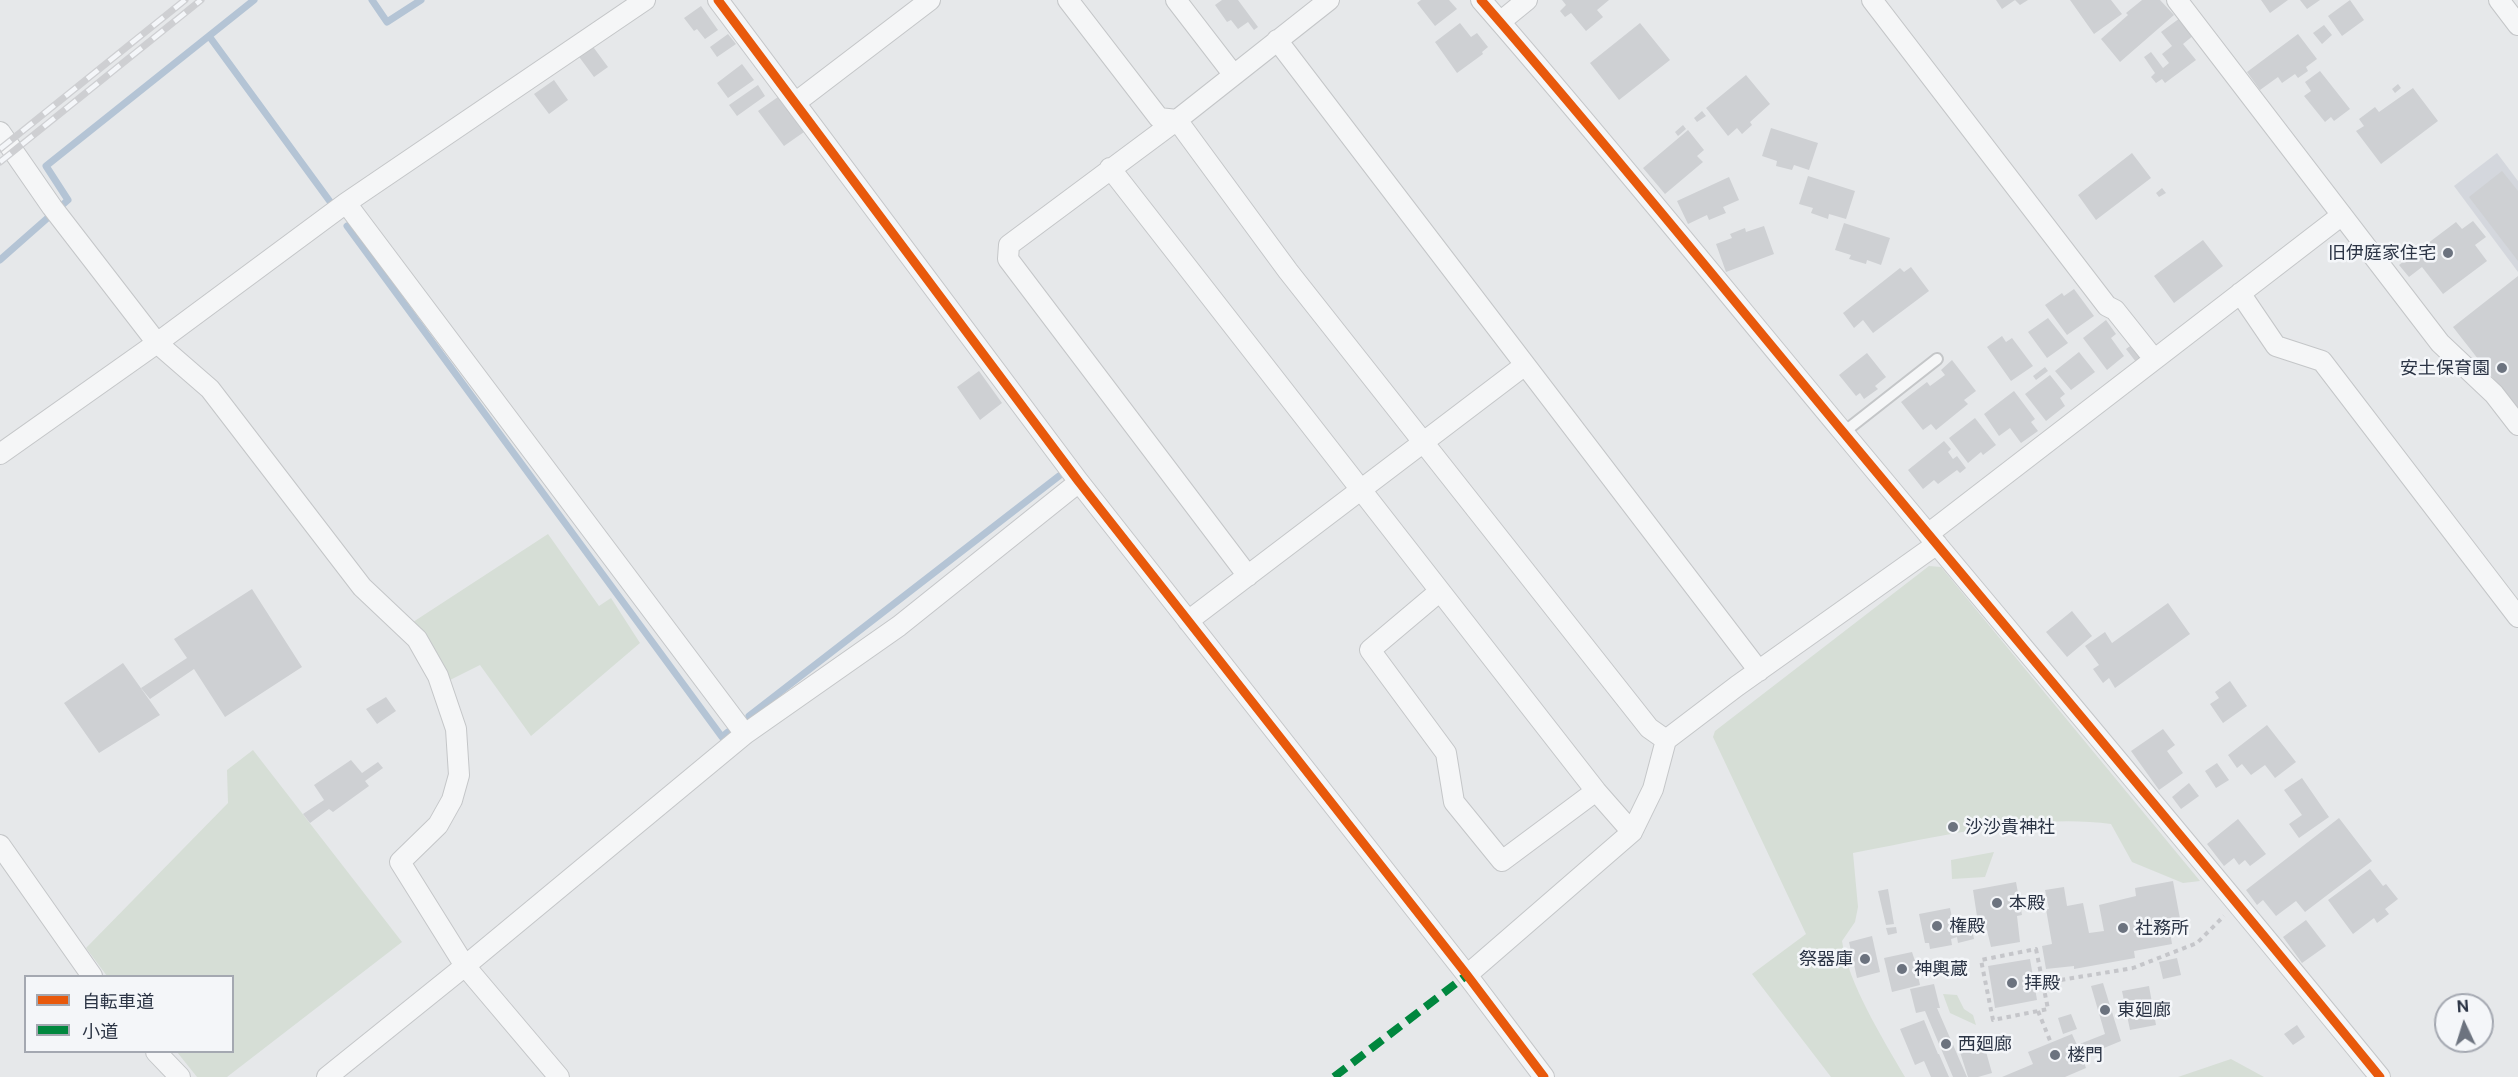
<!DOCTYPE html>
<html>
<head>
<meta charset="utf-8">
<style>
	body { margin:0 }
	#map { position:relative; width:2518px; height:1077px; overflow:hidden; background:#e6e8ea; font-family:"Public Sans","Noto Sans JP",sans-serif }
	canvas { display:block }
	.legend { position:absolute; left:24px; top:975px; width:210px; height:78px; box-sizing:border-box; background:#f4f6f9; border:2px solid #a4a8b1; margin:0; padding:8px 10px; list-style:none; font-size:18px; color:#2b3445 }
	.legend li { display:flex; align-items:center; gap:12px; height:30px }
	.legend b { width:30px; border:2px solid #a4a8b1 }
	.north { position:absolute; left:2434px; top:993px; width:60px; height:60px; box-sizing:border-box; background:#f4f6f9; border:2px solid #a4a8b1; border-radius:50%; rotate:356deg; font-size:16px; font-weight:700; line-height:24px; text-align:center; color:#2b3445 }
	.north::after { content:''; display:block; margin:auto; width:21px; height:27px; background:#6c737f; clip-path:polygon(50% 0,100% 100%,50% 72%,0 100%) }
</style>
</head>
<body>
<div id="map">
<canvas width="2518" height="1077"></canvas>
<ul class="legend">
<li><b style="height:8px;background:#e8590c"></b>自転車道</li>
<li><b style="height:8px;background:#00873e"></b>小道</li>
</ul>
<div class="north">N</div>
</div>
<script>
const ctx = document.querySelector('canvas').getContext('2d');
ctx.lineJoin = 'round';
function fillPath(path, color) { ctx.fillStyle = color; ctx.fill(path, 'evenodd'); }
function stroke(path, color, width, dash) { ctx.strokeStyle = color; ctx.lineWidth = width; ctx.lineCap = dash ? 'butt' : 'round'; ctx.setLineDash(dash || []); ctx.stroke(path); }
function drawText(font, color, halo, rows, align = 'center') {
  ctx.font = font + ' "Public Sans","Noto Sans JP",sans-serif'; ctx.lineWidth = 5; ctx.setLineDash([]); ctx.textBaseline = 'middle'; ctx.strokeStyle = halo; ctx.fillStyle = color; for (const [text, x, y, turn = 0] of rows) {
    ctx.save(); ctx.translate(x, y); ctx.rotate((+turn || 0) * Math.PI / 180); ctx.textAlign = isNaN(turn) ? turn : align; if (halo) ctx.strokeText(text, 0, 0); ctx.fillText(text, 0, 0); ctx.restore();
  }
}
fillPath(new Path2D(`
	M 2497,153 L 2518,181 L 2518,272 L 2454,186 Z`), '#d4d7dd');
fillPath(new Path2D(`
	M 548,534 L 599,606 L 611,598 L 640,643 L 531,736 L 480,665 L 446,682 L 410,624 Z
	M 1929,566 L 1941,567 L 2200,881 L 2183,883 L 2132,862 L 2111,824 C 2030,813 1934,838 1853,853 L 1858,907 L 1855,922 L 1842,941 C 1848,983 1883,1039 1905,1077 L 1831,1077 L 1752,974 L 1806,934 L 1713,737 L 1715,731 Z
	M 253,750 L 402,942 L 227,1077 L 197,1077 L 177,1052 L 232,1052 L 232,976 L 107,976 L 86,948 L 228,803 L 227,770 Z
	M 1994,852 L 1985,877 L 1952,879 L 1951,860 Z
	M 1943,994 L 1957,995 L 1964,1009 L 1973,1015 L 1976,1025 L 1950,1013 Z
	M 2231,1059 L 2264,1077 L 2178,1077 Z`), '#d6ded6');
stroke(new Path2D(`
	M 372,0 L 387,22 L 421,0
	M 209,36 L 334,207
	M 347,226 L 722,737 L 728,732
	M 0,260 L 68,200 L 46,166 L 254,0
	M 749,716 L 1059,476`), '#b4c4d5', 7);
fillPath(new Path2D(`
	M 1222,0 L 1238,0 L 1258,27 L 1254,30 L 1248,22 L 1238,29 L 1231,20 L 1227,22 L 1215,5 Z
	M 1421,0 L 1449,0 L 1457,9 L 1435,26 L 1417,3 Z
	M 1562,0 L 1609,0 L 1597,10 L 1603,17 L 1586,31 L 1571,13 L 1565,17 L 1560,11 L 1566,5 Z
	M 1996,0 L 2015,0 L 2002,9 Z
	M 2015,0 L 2028,0 L 2020,5 Z
	M 2070,0 L 2111,0 L 2122,14 L 2094,34 Z
	M 2142,0 L 2160,0 L 2174,15 L 2120,62 L 2101,39 L 2128,15 L 2126,13 Z
	M 2261,0 L 2288,0 L 2270,13 Z
	M 2300,0 L 2320,0 L 2307,9 Z
	M 2350,0 L 2364,20 L 2342,36 L 2328,16 Z
	M 701,6 L 718,30 L 705,39 L 697,29 L 694,31 L 684,18 Z
	M 2180,18 L 2194,35 L 2183,44 L 2196,60 L 2165,83 L 2162,79 L 2156,83 L 2151,77 L 2155,73 L 2144,57 L 2151,52 L 2163,68 L 2169,63 L 2162,54 L 2172,46 L 2161,32 Z
	M 1460,23 L 1471,37 L 1477,33 L 1488,47 L 1482,52 L 1483,54 L 1457,73 L 1435,42 Z
	M 1640,23 L 1670,60 L 1619,100 L 1590,63 Z
	M 2324,25 L 2332,35 L 2322,44 L 2313,33 Z
	M 728,34 L 736,44 L 717,57 L 710,47 Z
	M 2298,34 L 2317,59 L 2306,67 L 2308,71 L 2298,78 L 2295,74 L 2282,83 L 2278,77 L 2260,90 L 2247,72 Z
	M 591,44 L 608,67 L 594,77 L 577,54 Z
	M 742,64 L 754,80 L 728,98 L 717,83 Z
	M 2320,71 L 2350,109 L 2334,121 L 2331,117 L 2325,122 L 2304,96 L 2311,91 L 2305,82 Z
	M 1746,75 L 1770,104 L 1750,122 L 1752,125 L 1742,134 L 1737,128 L 1728,136 L 1706,108 Z
	M 554,80 L 568,100 L 549,114 L 534,94 Z
	M 2398,84 L 2401,88 L 2395,93 L 2392,89 Z
	M 758,85 L 765,96 L 737,116 L 729,105 Z
	M 2413,88 L 2438,121 L 2381,164 L 2356,131 L 2364,126 L 2359,119 L 2375,107 L 2379,112 Z
	M 778,97 L 804,132 L 784,146 L 758,111 Z
	M 1702,111 L 1706,116 L 1697,122 L 1694,118 Z
	M 1683,125 L 1686,129 L 1678,136 L 1675,132 Z
	M 1771,128 L 1818,143 L 1809,170 L 1794,165 L 1792,170 L 1776,166 L 1777,161 L 1762,156 Z
	M 1688,130 L 1704,150 L 1697,156 L 1703,162 L 1665,194 L 1643,168 Z
	M 2132,153 L 2151,178 L 2096,220 L 2078,195 Z
	M 2502,171 L 2518,191 L 2518,261 L 2469,197 Z
	M 1808,176 L 1855,191 L 1846,219 L 1829,214 L 1828,219 L 1811,213 L 1813,208 L 1799,204 Z
	M 1729,177 L 1739,200 L 1723,207 L 1726,213 L 1709,220 L 1707,215 L 1688,224 L 1677,201 Z
	M 2162,188 L 2166,193 L 2159,197 L 2156,193 Z
	M 2473,221 L 2486,237 L 2475,245 L 2487,261 L 2443,294 L 2422,267 L 2409,277 L 2399,265 L 2456,222 L 2462,229 Z
	M 1844,223 L 1890,238 L 1881,265 L 1867,260 L 1866,264 L 1849,259 L 1851,255 L 1835,250 Z
	M 1764,226 L 1774,254 L 1726,272 L 1716,244 L 1732,238 L 1730,234 L 1745,228 L 1746,232 Z
	M 2203,240 L 2223,266 L 2174,303 L 2154,276 Z
	M 1911,267 L 1929,291 L 1873,333 L 1863,320 L 1854,328 L 1843,313 L 1900,268 L 1904,272 Z
	M 2518,276 L 2518,410 L 2453,327 Z
	M 2074,289 L 2094,316 L 2067,335 L 2045,305 L 2062,293 L 2064,296 Z
	M 2048,318 L 2068,343 L 2047,358 L 2028,332 Z
	M 2106,320 L 2116,334 L 2111,338 L 2124,356 L 2107,370 L 2083,338 Z
	M 2002,336 L 2006,342 L 2012,338 L 2033,366 L 2011,381 L 1987,347 Z
	M 2133,344 L 2142,357 L 2136,362 L 2126,349 Z
	M 2079,352 L 2095,372 L 2071,390 L 2055,371 Z
	M 1867,353 L 1886,377 L 1875,386 L 1878,389 L 1864,399 L 1860,393 L 1856,396 L 1839,375 Z
	M 1952,360 L 1976,391 L 1964,400 L 1968,404 L 1936,430 L 1931,424 L 1923,430 L 1901,402 L 1927,382 L 1930,386 L 1945,375 L 1941,370 Z
	M 2045,367 L 2048,371 L 2036,380 L 2033,376 Z
	M 979,371 L 1002,403 L 980,420 L 957,387 Z
	M 2050,375 L 2065,394 L 2060,398 L 2065,406 L 2046,421 L 2025,394 Z
	M 2014,391 L 2035,419 L 2031,422 L 2038,431 L 2021,443 L 2010,428 L 1999,436 L 1984,414 Z
	M 1975,418 L 1996,445 L 1983,455 L 1981,452 L 1968,463 L 1949,438 Z
	M 1944,441 L 1951,449 L 1948,452 L 1953,459 L 1957,456 L 1966,468 L 1960,473 L 1957,470 L 1938,484 L 1934,480 L 1923,489 L 1908,470 Z
	M 252,589 L 302,667 L 225,717 L 194,669 L 150,699 L 141,688 L 187,658 L 174,639 Z
	M 2168,603 L 2190,634 L 2115,688 L 2109,678 L 2103,683 L 2093,669 L 2099,665 L 2085,646 L 2105,632 L 2112,643 Z
	M 2072,611 L 2092,636 L 2067,657 L 2046,632 Z
	M 123,663 L 160,715 L 99,753 L 64,703 Z
	M 2230,681 L 2247,706 L 2223,723 L 2210,704 L 2219,698 L 2215,692 Z
	M 386,697 L 396,711 L 377,724 L 366,709 Z
	M 2267,725 L 2296,762 L 2275,778 L 2265,765 L 2251,775 L 2242,764 L 2237,768 L 2228,755 Z
	M 2163,729 L 2175,745 L 2167,751 L 2183,773 L 2159,790 L 2131,751 Z
	M 351,760 L 362,773 L 378,762 L 383,768 L 365,781 L 369,786 L 333,812 L 329,809 L 310,823 L 303,814 L 324,800 L 314,785 Z
	M 2217,763 L 2229,780 L 2216,788 L 2205,771 Z
	M 2302,778 L 2329,817 L 2299,838 L 2289,824 L 2302,815 L 2284,790 Z
	M 2189,783 L 2199,796 L 2181,809 L 2172,797 Z
	M 2339,818 L 2372,861 L 2305,912 L 2296,901 L 2276,916 L 2263,900 L 2257,905 L 2246,890 Z
	M 2238,819 L 2266,854 L 2250,866 L 2245,860 L 2239,865 L 2234,858 L 2224,866 L 2207,844 Z
	M 2370,869 L 2383,886 L 2386,884 L 2398,899 L 2385,909 L 2389,914 L 2377,923 L 2374,918 L 2353,934 L 2328,900 Z
	M 2173,881 L 2181,924 L 2169,926 L 2172,944 L 2134,951 L 2135,958 L 2074,969 L 2074,966 L 2046,969 L 2042,946 L 2052,944 L 2046,909 L 2049,909 L 2045,890 L 2064,887 L 2067,906 L 2083,903 L 2089,933 L 2104,931 L 2099,905 L 2136,896 L 2135,888 Z
	M 2016,882 L 2022,915 L 2017,916 L 2020,942 L 1991,947 L 1985,922 L 1978,923 L 1973,890 Z
	M 1888,889 L 1894,924 L 1886,925 L 1878,891 Z
	M 1950,908 L 1955,932 L 1972,929 L 1974,939 L 1958,943 L 1957,937 L 1951,939 L 1952,945 L 1930,949 L 1929,943 L 1925,943 L 1919,914 Z
	M 2306,920 L 2326,946 L 2302,963 L 2283,937 Z
	M 1896,927 L 1897,933 L 1888,935 L 1886,928 Z
	M 1872,936 L 1880,972 L 1857,978 L 1849,942 Z
	M 1912,952 L 1920,976 L 1918,976 L 1920,985 L 1892,992 L 1884,958 Z
	M 2177,958 L 2181,975 L 2163,979 L 2159,962 Z
	M 2030,959 L 2037,1000 L 1995,1008 L 1988,966 Z
	M 2103,983 L 2121,1041 L 2082,1057 L 2086,1068 L 2065,1077 L 2002,1077 L 2033,1064 L 2028,1052 L 2072,1034 L 2077,1045 L 2105,1034 L 2091,986 Z
	M 1934,984 L 1940,1008 L 1937,1008 L 1967,1077 L 1953,1077 L 1925,1011 L 1916,1013 L 1910,989 Z
	M 2149,986 L 2156,1025 L 2130,1030 L 2122,991 Z
	M 2071,1014 L 2077,1029 L 2063,1034 L 2058,1018 Z
	M 1924,1020 L 1938,1054 L 1939,1054 L 1949,1077 L 1931,1077 L 1924,1061 L 1915,1065 L 1900,1029 Z
	M 2297,1025 L 2305,1037 L 2293,1045 L 2284,1034 Z
	M 1983,1041 L 1992,1073 L 1978,1077 L 1968,1077 L 1959,1049 Z`), '#ced0d3');
const service = new Path2D(`
	M 1844,432 L 1937,359`);
const minor = new Path2D(`
	M 718,0 L 1079,482 L 1467,975 L 1544,1077
	M 1068,0 L 1159,118 L 1177,120 L 1288,271 L 1649,728 L 1666,740
	M 1176,0 L 1233,74
	M 1481,0 C 1605,142 1723,288 1843,432 C 2022,647 2203,860 2380,1077
	M 1872,0 L 2107,306 L 2115,310 L 2154,359
	M 2177,0 L 2440,343 L 2494,394 L 2518,425
	M 2499,0 L 2518,25
	M 1500,22 L 1527,0
	M 1277,40 L 1759,671
	M 795,103 L 930,0
	M 0,132 L 52,207 L 157,343 L 210,389 L 362,587 L 417,639 L 438,676 L 456,729 L 459,775 L 452,800 L 438,825 L 400,862 L 465,966 L 559,1077
	M 1110,168 L 1596,791 L 1632,832
	M 346,203 L 745,734
	M 2240,293 L 2276,346 L 2322,361 L 2518,617
	M 0,454 L 157,343 L 346,203 L 645,0
	M 1928,534 L 2342,215
	M 1248,576 L 1008,259 L 1009,245 L 1177,120 L 1329,0
	M 1440,591 L 1370,650 L 1446,753 L 1454,802 L 1502,861 L 1596,791
	M 1188,621 L 1525,365
	M 0,845 L 92,976
	M 1467,975 L 1632,832 L 1653,789 L 1666,740 L 1737,686 L 1937,544
	M 156,1052 L 180,1077
	M 327,1077 L 465,966 L 745,734 L 899,626 L 1079,482`);
stroke(service, '#c4c6c8', 14);
stroke(minor, '#c4c6c8', 22);
stroke(new Path2D(`
	M 2036,949 L 2048,1009 L 1993,1020 L 1981,960 Z
	M 2043,983 L 2133,968 L 2197,943 L 2224,916
	M 2038,1011 L 2051,1043`), '#c5c6ca', 4, [4.5, 4.5]);
stroke(service, '#f5f6f7', 10);
stroke(minor, '#f5f6f7', 20);
const rail = new Path2D(`
	M 0,149 L 185,0
	M 0,162 L 201,0`);
stroke(rail, '#cecfd2', 7);
stroke(rail, '#f4f6f9', 4.5, [14]);
stroke(new Path2D(`
	M 1334,1077 L 1467,975`), '#00873e', 8, [15, 8]);
stroke(new Path2D(`
	M 718,0 L 1079,482 L 1467,975 L 1544,1077
	M 1481,0 C 1605,142 1723,288 1843,432 C 2022,647 2203,860 2380,1077`), '#e8590c', 9);
for (const [x, y, r, color] of [
	[2448,253,6,"#6c737f"],
	[2502,368,6,"#6c737f"],
	[1953,827,6,"#6c737f"],
	[1997,903,6,"#6c737f"],
	[1937,926,6,"#6c737f"],
	[2123,928,6,"#6c737f"],
	[1865,959,6,"#6c737f"],
	[1902,969,6,"#6c737f"],
	[2012,983,6,"#6c737f"],
	[2105,1010,6,"#6c737f"],
	[1946,1044,6,"#6c737f"],
	[2055,1055,6,"#6c737f"]
]) { const dot = new Path2D(); dot.arc(x, y, r, 0, 2 * Math.PI); ctx.fillStyle = color; ctx.fill(dot); stroke(dot, '#f4f6f9', 2); }
drawText('18px', '#2b3445', '#f4f6f9', [
	["旧伊庭家住宅",2436,253,"right"],
	["安土保育園",2490,368,"right"],
	["沙沙貴神社",1965,827],
	["本殿",2009,903],
	["権殿",1949,926],
	["社務所",2135,928],
	["祭器庫",1853,959,"right"],
	["神輿蔵",1914,969],
	["拝殿",2024,983],
	["東廻廊",2117,1010],
	["西廻廊",1958,1044],
	["楼門",2067,1055]
], 'left');
</script>
</body>
</html>
